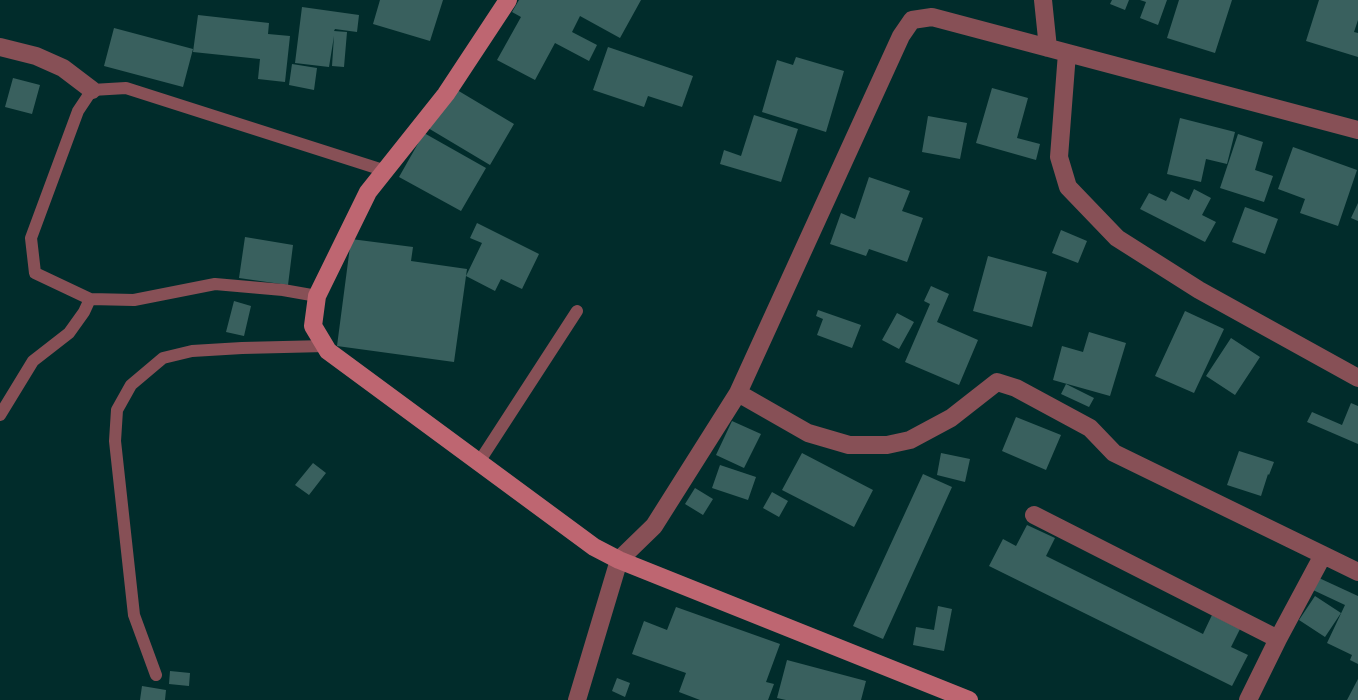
<!DOCTYPE html>
<html>
<head>
<meta charset="utf-8">
<style>
	body { margin:0 }
	canvas { display:block; background:#012c2b }
</style>
</head>
<body>
<canvas width="1358" height="700"></canvas>
<script>
const ctx = document.querySelector('canvas').getContext('2d');
ctx.lineJoin = 'round';
function fillPath(path, color) { ctx.fillStyle = color; ctx.fill(path, 'evenodd'); }
function stroke(path, color, width, dash) { ctx.strokeStyle = color; ctx.lineWidth = width; ctx.lineCap = dash ? 'butt' : 'round'; ctx.setLineDash(dash || []); ctx.stroke(path); }
fillPath(new Path2D(`
	M 380,0 L 443,0 L 430,41 L 373,24 Z
	M 519,0 L 641,0 L 620,38 L 580,16 L 572,32 L 597,45 L 589,61 L 555,43 L 535,80 L 497,60 L 521,17 L 512,12 Z
	M 1112,0 L 1129,0 L 1125,10 L 1110,4 Z
	M 1140,0 L 1167,0 L 1158,25 L 1140,18 L 1146,2 Z
	M 1179,0 L 1232,0 L 1215,53 L 1167,38 Z
	M 1319,0 L 1358,0 L 1358,20 L 1354,32 L 1358,33 L 1358,57 L 1306,41 Z
	M 302,7 L 359,15 L 357,32 L 335,29 L 334,31 L 347,32 L 344,67 L 332,66 L 334,36 L 329,67 L 295,63 Z
	M 198,15 L 269,23 L 268,34 L 290,36 L 285,82 L 258,79 L 260,59 L 193,52 Z
	M 114,28 L 193,49 L 183,87 L 104,66 Z
	M 608,47 L 693,76 L 682,107 L 648,96 L 644,107 L 593,90 Z
	M 796,57 L 844,71 L 826,132 L 762,112 L 777,60 L 793,65 Z
	M 292,64 L 317,68 L 314,90 L 289,85 Z
	M 13,78 L 40,85 L 32,114 L 5,107 Z
	M 452,87 L 514,124 L 490,165 L 428,128 Z
	M 992,88 L 1028,98 L 1017,138 L 1040,144 L 1036,160 L 976,143 Z
	M 754,115 L 798,129 L 781,182 L 720,164 L 724,150 L 741,156 Z
	M 928,116 L 967,123 L 960,159 L 922,152 Z
	M 1180,118 L 1235,132 L 1227,164 L 1206,159 L 1201,182 L 1167,174 Z
	M 424,133 L 486,168 L 461,211 L 399,177 Z
	M 1238,134 L 1263,142 L 1255,170 L 1273,176 L 1264,202 L 1220,188 Z
	M 1293,147 L 1357,170 L 1338,226 L 1300,213 L 1305,199 L 1278,189 Z
	M 869,177 L 910,191 L 902,211 L 923,218 L 907,262 L 869,249 L 866,256 L 830,244 L 841,213 L 855,219 Z
	M 1194,189 L 1211,198 L 1202,215 L 1216,222 L 1205,242 L 1140,209 L 1149,193 L 1166,201 L 1171,191 L 1189,200 Z
	M 1358,203 L 1358,221 L 1351,218 Z
	M 1245,207 L 1278,219 L 1265,254 L 1232,242 Z
	M 477,223 L 539,254 L 522,289 L 501,279 L 495,291 L 466,276 L 454,362 L 337,346 L 351,239 L 413,247 L 411,261 L 467,269 L 466,276 L 482,243 L 470,238 Z
	M 1061,230 L 1087,241 L 1078,263 L 1052,253 Z
	M 245,237 L 293,245 L 288,285 L 239,278 Z
	M 988,256 L 1047,272 L 1032,327 L 973,311 Z
	M 931,286 L 949,294 L 937,322 L 978,340 L 959,385 L 905,362 L 930,304 L 924,301 Z
	M 234,301 L 251,306 L 244,336 L 226,332 Z
	M 818,310 L 861,325 L 852,348 L 817,335 L 823,319 L 816,316 Z
	M 1185,311 L 1224,329 L 1194,393 L 1155,376 Z
	M 897,313 L 914,322 L 899,349 L 882,340 Z
	M 1089,332 L 1126,343 L 1110,396 L 1053,380 L 1062,346 L 1083,352 Z
	M 1231,338 L 1260,357 L 1235,395 L 1206,376 Z
	M 1066,384 L 1094,398 L 1089,407 L 1061,394 Z
	M 1351,403 L 1358,406 L 1358,444 L 1307,422 L 1312,412 L 1342,425 Z
	M 1016,417 L 1061,435 L 1046,470 L 1002,451 Z
	M 732,421 L 761,434 L 744,468 L 716,455 Z
	M 1239,451 L 1274,462 L 1269,475 L 1268,474 L 1261,496 L 1227,485 Z
	M 802,453 L 873,490 L 854,527 L 782,490 Z
	M 941,453 L 970,459 L 965,482 L 937,475 Z
	M 313,463 L 326,473 L 309,495 L 295,485 Z
	M 720,465 L 756,477 L 748,500 L 712,488 Z
	M 923,474 L 952,487 L 883,639 L 853,626 Z
	M 695,488 L 713,499 L 703,515 L 685,504 Z
	M 772,492 L 788,501 L 779,517 L 763,508 Z
	M 1027,525 L 1055,538 L 1046,556 L 1203,634 L 1212,615 L 1240,629 L 1231,647 L 1248,655 L 1232,686 L 989,566 L 1003,539 L 1016,546 Z
	M 1319,578 L 1358,596 L 1358,664 L 1350,660 L 1352,655 L 1327,643 L 1345,605 L 1313,590 Z
	M 1315,596 L 1341,613 L 1325,637 L 1299,620 Z
	M 938,606 L 952,609 L 944,651 L 913,645 L 916,627 L 934,630 Z
	M 676,607 L 780,644 L 766,682 L 774,684 L 768,700 L 700,700 L 679,692 L 686,673 L 632,654 L 644,621 L 667,630 Z
	M 787,660 L 866,681 L 861,700 L 786,700 L 777,698 Z
	M 170,671 L 190,673 L 189,686 L 169,684 Z
	M 617,678 L 630,683 L 625,697 L 612,691 Z
	M 1358,679 L 1358,700 L 1347,700 Z
	M 142,686 L 166,690 L 165,700 L 140,700 Z`), '#39605e');
stroke(new Path2D(`
	M 317,296 L 283,290 L 215,284 L 134,300 L 90,299 L 35,273 L 31,238 L 78,111 L 92,90 L 126,88 L 386,171
	M 0,415 L 33,361 L 69,333 L 84,312 L 90,299
	M 479,462 L 577,311
	M 156,675 L 134,615 L 115,441 L 117,410 L 131,385 L 163,358 L 192,351 L 242,348 L 325,346`), '#875056', 12);
stroke(new Path2D(`
	M 1043,0 L 1048,48
	M 0,47 L 36,56 L 63,68 L 92,90
	M 1067,53 L 1059,157 L 1068,187 L 1117,238 L 1199,290 L 1358,378
	M 738,393 L 808,433 L 849,445 L 887,445 L 910,440 L 951,418 L 997,382 L 1016,388 L 1090,428 L 1114,453 L 1358,572
	M 1034,515 L 1278,639
	M 577,700 L 619,560 L 654,526 L 738,393 L 901,36 L 912,20 L 932,17 L 1358,130
	M 1248,700 L 1278,639 L 1323,555`), '#875056', 18);
stroke(new Path2D(`
	M 508,0 L 446,94 L 368,192 L 317,296 L 313,326 L 328,351 L 594,547 L 619,560 L 969,700`), '#be6671', 18);
</script>
</body>
</html>
